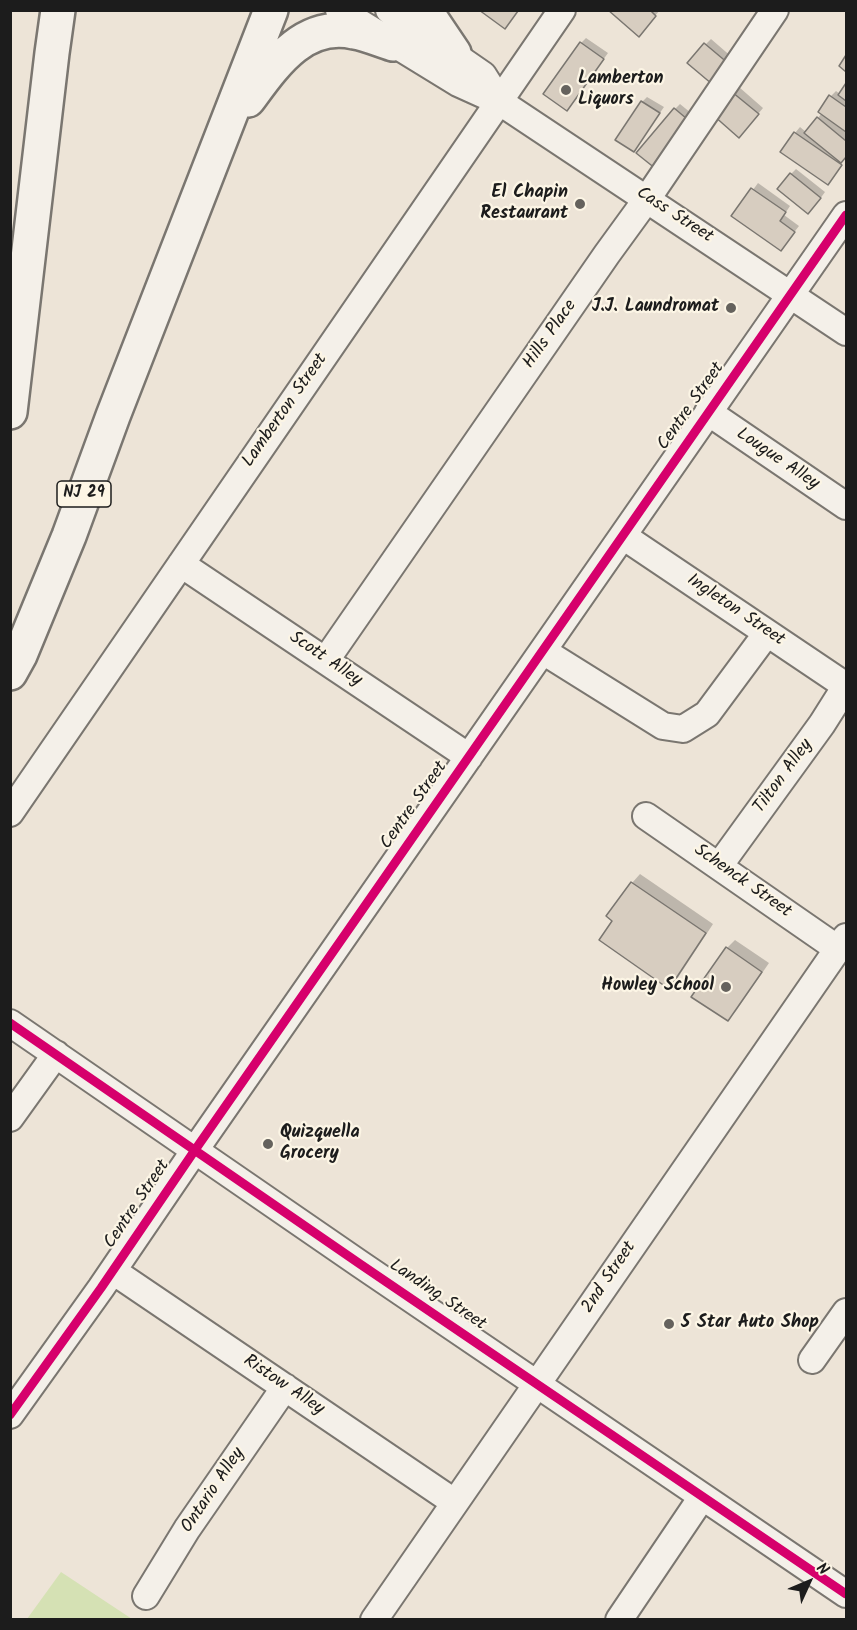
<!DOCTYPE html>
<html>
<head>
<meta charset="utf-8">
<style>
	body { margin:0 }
	#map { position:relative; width:857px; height:1630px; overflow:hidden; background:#ede4d7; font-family:Kalam,sans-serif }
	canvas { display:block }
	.frame { position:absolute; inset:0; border:12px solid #1c1c1c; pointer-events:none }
	.north { position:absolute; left:779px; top:1552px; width:60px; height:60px; -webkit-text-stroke:4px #fcf5e5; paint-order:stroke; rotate:46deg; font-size:16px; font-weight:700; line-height:24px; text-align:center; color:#1c1c1c }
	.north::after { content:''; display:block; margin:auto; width:21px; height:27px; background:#1c1c1c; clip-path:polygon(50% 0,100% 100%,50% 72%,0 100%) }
</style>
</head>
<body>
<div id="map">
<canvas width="857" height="1630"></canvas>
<div class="frame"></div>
<div class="north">N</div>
</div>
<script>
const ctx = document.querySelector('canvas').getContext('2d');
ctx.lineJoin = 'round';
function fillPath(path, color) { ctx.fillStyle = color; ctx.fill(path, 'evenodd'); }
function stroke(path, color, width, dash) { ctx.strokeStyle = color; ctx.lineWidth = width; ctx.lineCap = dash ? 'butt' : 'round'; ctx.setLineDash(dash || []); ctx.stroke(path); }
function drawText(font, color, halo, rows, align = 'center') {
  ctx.font = font + ' Kalam,sans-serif'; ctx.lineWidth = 4.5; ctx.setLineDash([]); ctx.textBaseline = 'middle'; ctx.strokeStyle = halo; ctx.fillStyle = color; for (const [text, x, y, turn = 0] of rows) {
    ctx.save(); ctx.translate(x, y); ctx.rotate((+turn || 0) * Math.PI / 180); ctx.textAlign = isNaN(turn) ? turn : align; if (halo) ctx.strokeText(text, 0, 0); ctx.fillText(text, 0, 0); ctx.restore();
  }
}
fillPath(new Path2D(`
	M 61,1572 L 132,1619 L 27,1619 Z`), '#d5e1b4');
fillPath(new Path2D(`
	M 610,10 L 660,10 L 644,29 Z
	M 586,38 L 608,53 L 567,109 L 581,43 Z
	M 711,39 L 733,58 L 717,77 L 706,44 Z
	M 846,86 L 846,156 L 833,177 L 795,133 L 800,127 L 806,132 L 822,113 L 820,112 L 831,96 L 836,91 L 840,94 Z
	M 739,87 L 763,108 L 744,131 L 733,93 Z
	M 647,97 L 664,107 L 634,150 L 642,102 Z
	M 680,104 L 697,118 L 655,167 L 675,109 Z
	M 796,169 L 825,192 L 814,207 L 791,174 Z
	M 758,183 L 790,206 L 784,215 L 799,226 L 781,249 L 734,216 Z
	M 640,874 L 713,924 L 677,979 L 668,987 L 614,921 L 632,883 Z
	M 735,940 L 769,963 L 736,1011 L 728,1019 L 727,948 Z`), '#0003');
const building = new Path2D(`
	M 479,10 L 517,10 L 518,11 L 505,29 Z
	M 608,10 L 650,10 L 656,16 L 639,37 Z
	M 580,42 L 604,59 L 567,111 L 543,94 Z
	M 704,43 L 729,64 L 712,84 L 687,63 Z
	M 846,55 L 846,72 L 839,66 Z
	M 846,83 L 846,101 L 838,95 Z
	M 732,92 L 759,114 L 739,138 L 713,115 Z
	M 829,95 L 846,107 L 846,132 L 818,112 Z
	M 641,101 L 660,113 L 634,152 L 615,140 Z
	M 674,108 L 693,124 L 656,169 L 636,153 Z
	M 817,117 L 846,141 L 846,157 L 841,163 L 804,133 Z
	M 794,132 L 842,165 L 828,185 L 780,152 Z
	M 790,173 L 821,198 L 808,214 L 777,189 Z
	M 751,188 L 786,212 L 780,221 L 795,232 L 781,251 L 731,216 Z
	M 631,882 L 706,933 L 669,989 L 599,940 L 612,921 L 606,916 Z
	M 726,947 L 762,972 L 728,1021 L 691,997 Z`);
fillPath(building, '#d7cdc0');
stroke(building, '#7a7670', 1.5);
const minor = new Path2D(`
	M 339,10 L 458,83 L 500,102 L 846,332
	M 389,10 L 483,75 L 500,102
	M 708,412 L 846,506
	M 623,536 L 846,686
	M 181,564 L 469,757
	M 543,651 L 663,726 L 683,729 L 707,714 L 767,633
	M 326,660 L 607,254 L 647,199 L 775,10
	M 10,813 L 562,10
	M 646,816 L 838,949
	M 719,866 L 822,724 L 846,686
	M 10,1023 L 360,1264 L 846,1594
	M 10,1118 L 56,1054
	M 113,1271 L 454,1502
	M 812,1360 L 846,1312
	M 10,1415 L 101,1288 L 195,1150 L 846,215
	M 146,1596 L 187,1529 L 285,1387
	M 374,1620 L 846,937
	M 619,1620 L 702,1497`);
const highway = new Path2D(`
	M 425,10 L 454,53
	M 248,100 C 274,65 303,21 354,32 C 367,34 380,40 393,44
	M 10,412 L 52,53 L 58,10
	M 10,673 L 20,655 L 69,536 L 113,416 L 271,10`);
stroke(minor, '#7a7670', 30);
stroke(highway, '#7a7670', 38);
stroke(minor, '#f4f0e9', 26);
stroke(highway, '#f4f0e9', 33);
stroke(new Path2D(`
	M 10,1023 L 360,1264 L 846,1594
	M 10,1415 L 101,1288 L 195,1150 L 846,215`), '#d6006c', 9);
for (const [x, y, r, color] of [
	[566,90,6,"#65625d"],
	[580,204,6,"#65625d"],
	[731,308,6,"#65625d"],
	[726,987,6,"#65625d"],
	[268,1144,6,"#65625d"],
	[669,1324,6,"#65625d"]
]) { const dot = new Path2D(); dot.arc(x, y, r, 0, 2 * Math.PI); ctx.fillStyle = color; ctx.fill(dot); stroke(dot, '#fcf5e5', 2); }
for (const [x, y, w] of [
	[84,494,54]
]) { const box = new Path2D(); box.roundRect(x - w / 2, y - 13, w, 26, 4.5); ctx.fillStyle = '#fcf5e5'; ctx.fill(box); stroke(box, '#1c1c1c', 1.5); }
drawText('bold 16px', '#1c1c1c', null, [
	["NJ 29",84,494]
]);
drawText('bold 18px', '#1c1c1c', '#fcf5e5', [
	["Lamberton",578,80],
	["Liquors",578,101],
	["El Chapin",568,194,"right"],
	["Restaurant",568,215,"right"],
	["J.J. Laundromat",719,308,"right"],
	["Howley School",714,987,"right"],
	["Quizquella",280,1134],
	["Grocery",280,1155],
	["5 Star Auto Shop",681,1324]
], 'left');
drawText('18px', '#1c1c1c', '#fcf5e5', [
	["Cass Street",674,216,33],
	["Hills Place",551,335,-55],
	["Centre Street",692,407,-55],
	["Lamberton Street",286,411,-55],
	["Lougue Alley",777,460,34],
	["Ingleton Street",735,611,34],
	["Scott Alley",325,660,34],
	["Tilton Alley",784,777,-54],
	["Centre Street",415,806,-55],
	["Schenck Street",742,882,35],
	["Centre Street",138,1205,-56],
	["2nd Street",610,1278,-56],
	["Landing Street",437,1296,34],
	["Ristow Alley",283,1386,34],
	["Ontario Alley",214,1491,-56]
]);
</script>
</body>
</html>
